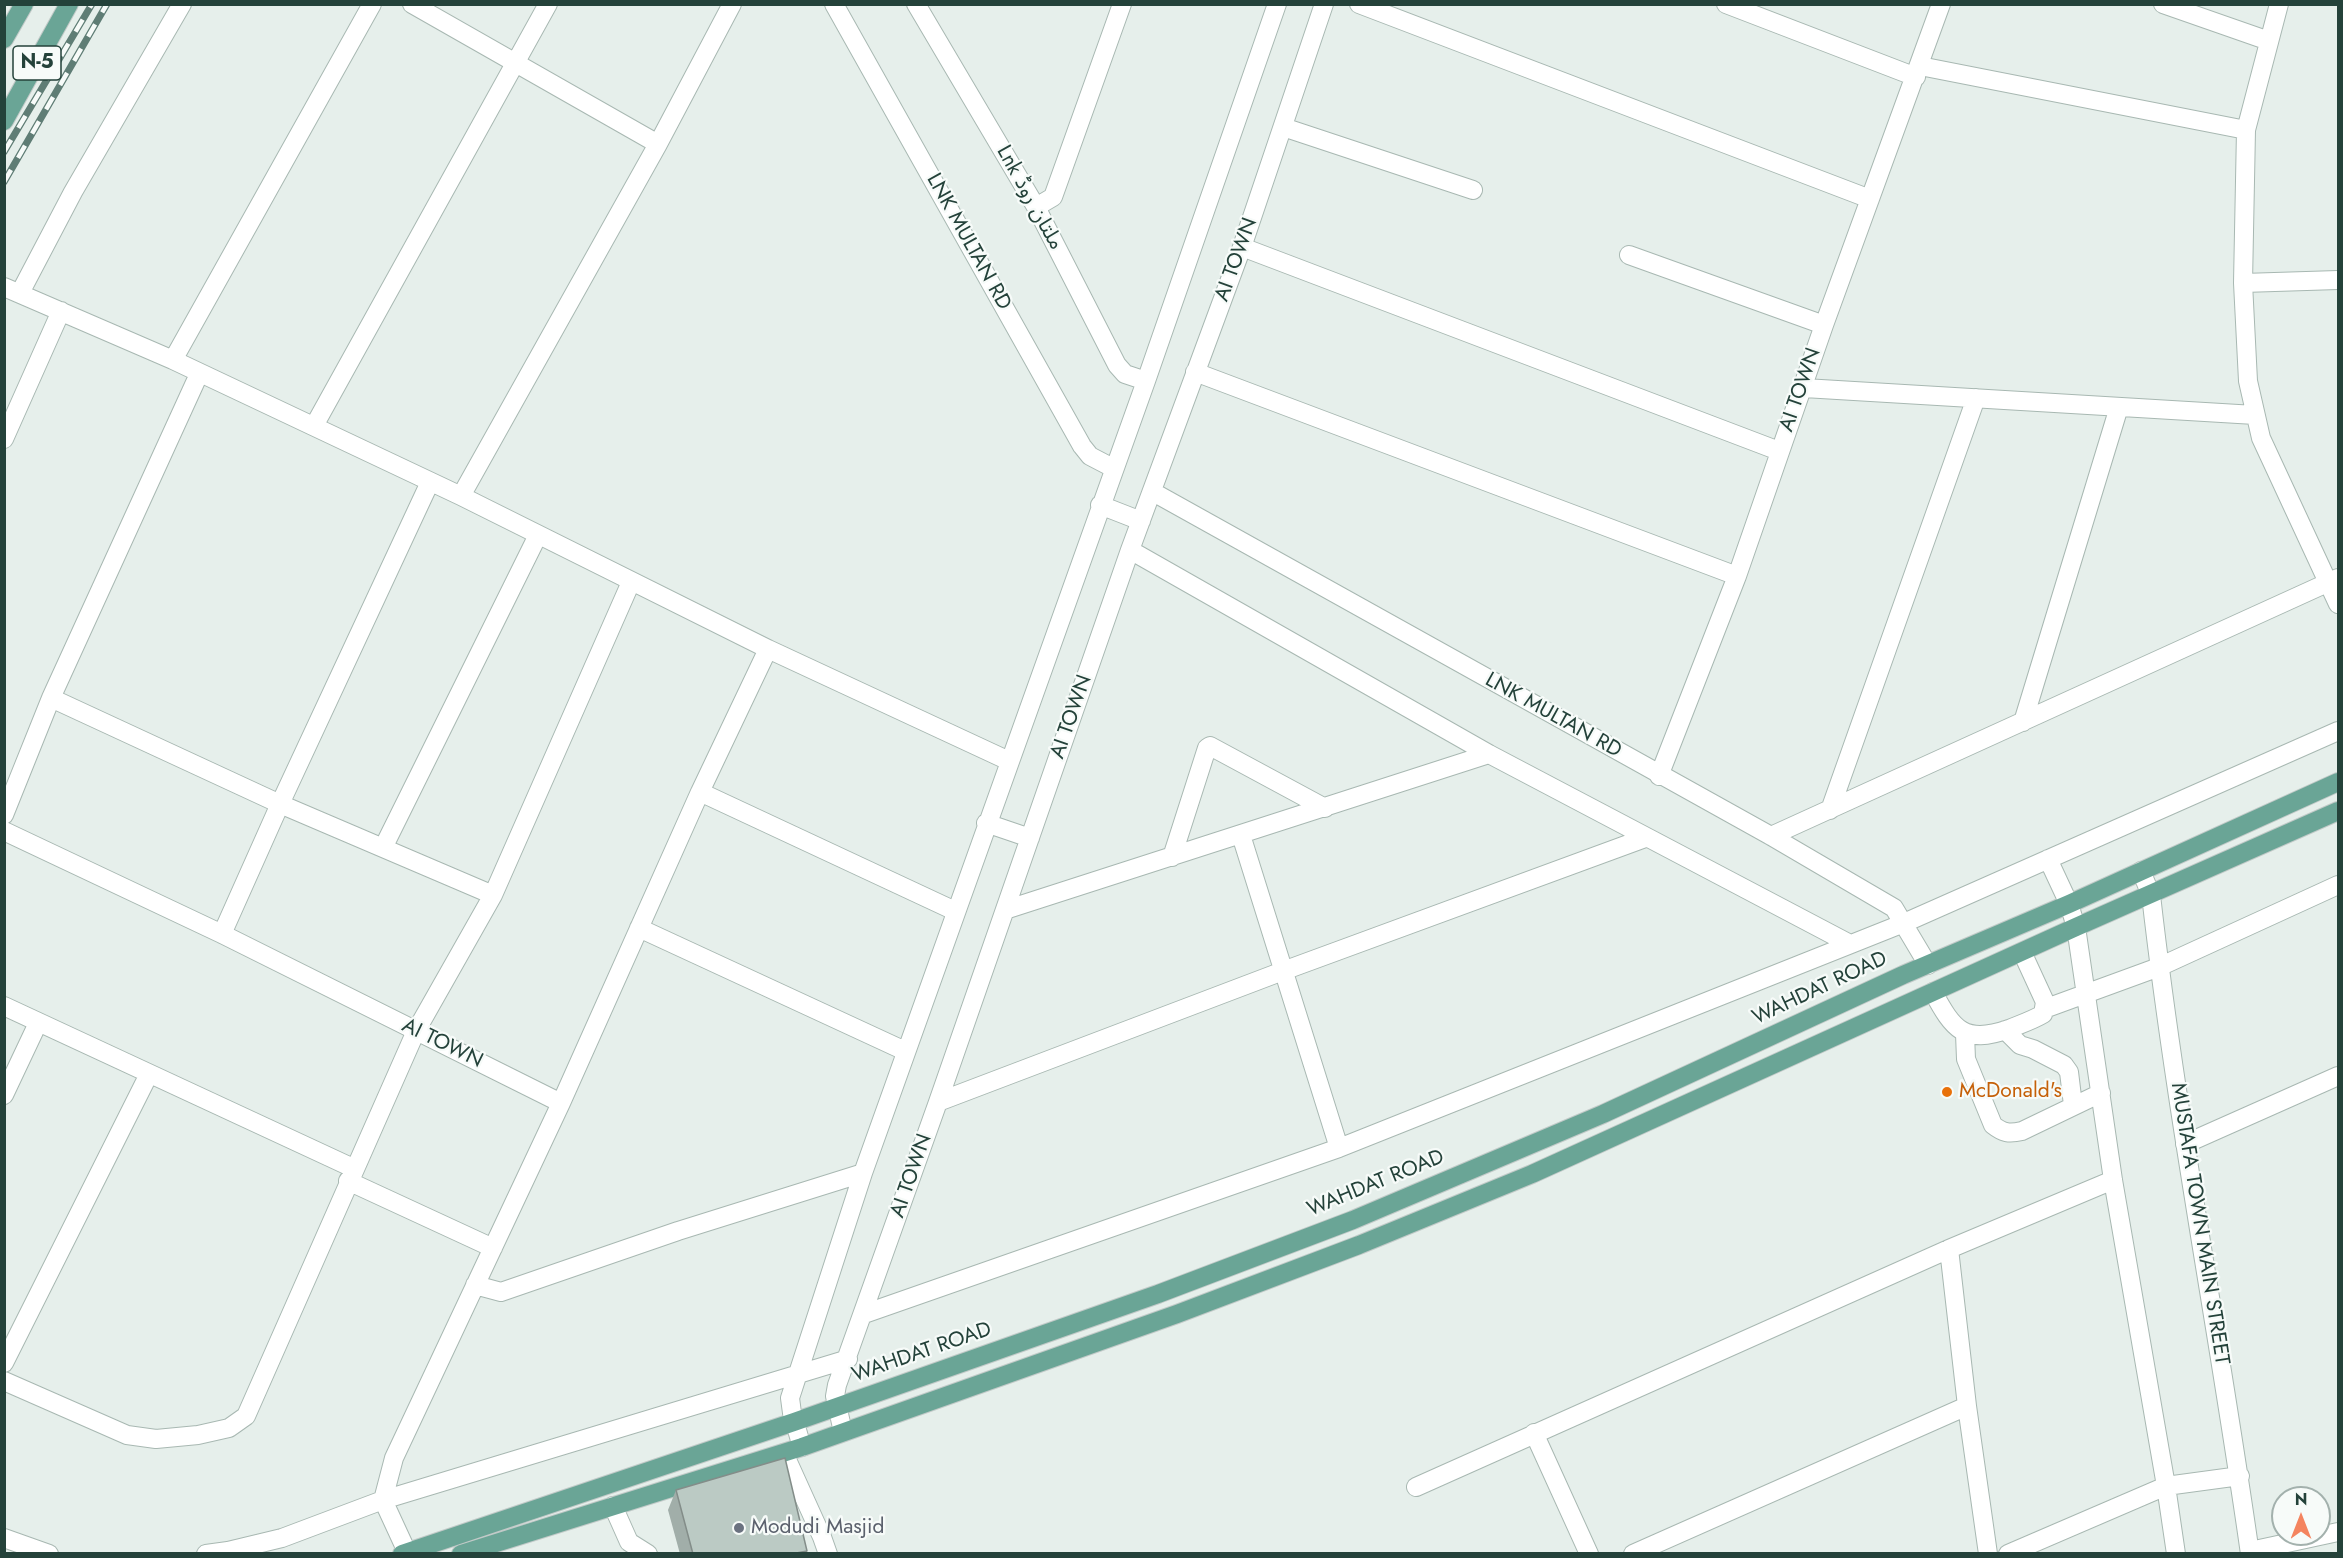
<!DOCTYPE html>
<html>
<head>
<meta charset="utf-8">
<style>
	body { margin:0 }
	#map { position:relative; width:2343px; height:1558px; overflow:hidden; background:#e6efeb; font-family:Jost,sans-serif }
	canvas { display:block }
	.frame { position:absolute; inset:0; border:6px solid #24423a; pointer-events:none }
	.north { position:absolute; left:2271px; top:1486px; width:60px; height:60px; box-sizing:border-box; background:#f7fbf9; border:2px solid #a3b1ad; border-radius:50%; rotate:0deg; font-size:16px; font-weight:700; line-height:24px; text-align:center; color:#24423a }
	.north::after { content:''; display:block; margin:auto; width:21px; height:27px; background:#f4845f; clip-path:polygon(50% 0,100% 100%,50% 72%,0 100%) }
</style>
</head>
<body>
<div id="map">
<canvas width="2343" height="1558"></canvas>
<div class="frame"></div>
<div class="north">N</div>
</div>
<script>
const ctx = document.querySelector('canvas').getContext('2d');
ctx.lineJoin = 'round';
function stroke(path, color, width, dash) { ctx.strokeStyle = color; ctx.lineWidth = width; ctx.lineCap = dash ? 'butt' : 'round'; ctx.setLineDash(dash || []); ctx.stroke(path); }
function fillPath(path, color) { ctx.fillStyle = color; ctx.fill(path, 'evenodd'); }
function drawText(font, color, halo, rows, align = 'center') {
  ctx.font = font + ' Jost,"Noto Sans Arabic",sans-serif'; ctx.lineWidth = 4.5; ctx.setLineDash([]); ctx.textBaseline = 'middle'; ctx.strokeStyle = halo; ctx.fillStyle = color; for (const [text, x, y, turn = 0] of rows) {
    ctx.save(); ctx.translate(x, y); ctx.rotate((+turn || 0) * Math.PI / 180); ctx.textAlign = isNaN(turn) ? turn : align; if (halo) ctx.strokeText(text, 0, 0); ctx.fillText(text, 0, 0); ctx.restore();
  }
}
const minor = new Path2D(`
	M 412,4 L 658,144
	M 834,4 L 1082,446 L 1090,456 L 1113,468
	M 916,4 L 1036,207 L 1117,365 L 1125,374 L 1146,381
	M 1359,4 L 1870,199
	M 1726,4 L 1916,77
	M 2163,4 L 2269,41
	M 2279,4 L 2246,130 L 2243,283 L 2248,381 L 2261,438 L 2338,604
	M 1920,66 L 2246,130
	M 1283,127 L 1473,190
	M 1036,207 L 1053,197 L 1122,4
	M 1242,247 L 1779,451
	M 1629,255 L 1824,325
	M 2243,283 L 2338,280
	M 4,287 L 173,360 L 461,496 L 768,649 L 1009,761
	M 20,293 L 73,192 L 182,4
	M 173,360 L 372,4
	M 1195,372 L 1737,576
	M 1804,388 L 2255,415
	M 314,426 L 548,4
	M 4,439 L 61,311
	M 1153,492 L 1771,836 L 1894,908 L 1928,965
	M 461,496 L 658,144 L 732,4
	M 1100,505 L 1141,521
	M 1130,550 L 1489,754 L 1850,944
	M 51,698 L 280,804 L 493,895
	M 2023,722 L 2119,407
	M 1659,776 L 1737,576 L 1824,325 L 1941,4
	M 700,792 L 955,911
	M 1830,810 L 1976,398
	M 4,815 L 51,698 L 199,374
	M 986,823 L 1030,838
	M 4,831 L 222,934 L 561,1103
	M 1241,835 L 1339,1148
	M 1771,836 L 2338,578
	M 383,848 L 538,535
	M 1172,857 L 1207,748 L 1210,746 L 1325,808
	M 2048,859 L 2069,904 L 2076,927 L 2113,1180 L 2166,1486 L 2176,1554
	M 2141,871 L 2151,895 C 2176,1116 2219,1334 2250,1554
	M 1005,910 L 1489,754
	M 639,928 L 905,1051
	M 222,934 L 280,804 L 430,482
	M 1933,992 C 1953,1029 1964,1045 2009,1029 C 2021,1024 2033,1020 2043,1014 L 2045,1002 L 2022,952
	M 4,1006 L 353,1168
	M 2044,1009 L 2159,967 L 2338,885
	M 2005,1030 L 2020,1045 L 2033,1049 L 2064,1065 L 2069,1072 L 2073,1105
	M 1965,1034 L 1966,1059 L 1993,1125 C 2003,1133 2009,1134 2022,1131 L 2101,1093
	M 4,1095 L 38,1023
	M 938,1102 L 1283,971 L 1645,838
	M 2185,1144 L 2338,1076
	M 348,1181 L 493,1248
	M 1949,1249 L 1967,1406 L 1988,1554
	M 475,1285 L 501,1292 L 678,1231 L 863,1173
	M 864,1314 L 1339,1148 L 1904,923 L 2338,731
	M 4,1363 L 149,1074
	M 4,1381 L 127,1435 L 156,1439 L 198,1435 L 229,1428 L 246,1416 L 416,1031 L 493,895 L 631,582
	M 843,1432 L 835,1396 L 837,1385 L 938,1102 L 1130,550 L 1242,247 L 1324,4
	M 1534,1433 L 1589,1554
	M 802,1447 L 792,1413 L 790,1398 L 863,1173 L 1146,381 L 1277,4
	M 784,1453 L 822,1537 L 828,1554
	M 1416,1487 L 1949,1249 L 2113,1180
	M 613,1506 L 629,1542 L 648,1554
	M 4,1538 L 49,1554
	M 2250,1551 L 2338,1532
	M 407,1552 L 383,1500 L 394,1458 L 561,1103 L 700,792 L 768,649
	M 206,1554 L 228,1551 L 282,1538 L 383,1500 L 848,1359
	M 1633,1554 L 1967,1406
	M 2008,1554 L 2166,1486 L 2240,1476`);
const major = new Path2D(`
	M 4,39 L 24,4
	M 4,121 L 69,4
	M 402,1554 L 794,1422 L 1158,1294 L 1353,1220 L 1603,1114 L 1903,975 L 2069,904 L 2338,782
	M 461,1554 L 802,1447 L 1177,1314 L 1359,1245 L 1532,1174 L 2076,927 L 2338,811`);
stroke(minor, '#a8b8b2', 20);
stroke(major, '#c2cac8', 20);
stroke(minor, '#fff', 18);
stroke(major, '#6aa596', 18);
const rail = new Path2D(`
	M 4,152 L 92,4
	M 4,182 L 107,4`);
stroke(rail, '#5f7d75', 7);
stroke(rail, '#f7fbf9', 4.5, [14]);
fillPath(new Path2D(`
	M 676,1490 L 806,1554 L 680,1554 L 668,1510 Z`), '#a1aea9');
fillPath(new Path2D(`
	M 807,1551 L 806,1554 L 791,1554 Z`), '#838d89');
const building = new Path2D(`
	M 785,1458 L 807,1551 L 791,1554 L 693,1554 L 676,1490 Z`);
fillPath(building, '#bbcac4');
stroke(building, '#838d89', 1.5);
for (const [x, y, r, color] of [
	[1947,1092,6,"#e8710a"],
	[739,1528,6,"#6b7280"]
]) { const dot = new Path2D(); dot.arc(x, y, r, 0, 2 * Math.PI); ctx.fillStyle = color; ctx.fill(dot); stroke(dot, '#f7fbf9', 2); }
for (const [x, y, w] of [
	[37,63,48]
]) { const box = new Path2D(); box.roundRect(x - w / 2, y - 17, w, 34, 4.5); ctx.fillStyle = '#f7fbf9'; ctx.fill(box); stroke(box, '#24423a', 1.5); }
drawText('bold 20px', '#24423a', null, [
	["N-5",37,63]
]);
drawText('21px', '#24423a', '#f7fbf9', [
	["Lnk ملتان روڈ",1029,198,61],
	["LNK MULTAN RD",968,242,61],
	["AI TOWN",1237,260,-70],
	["AI TOWN",1801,390,-71],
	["LNK MULTAN RD",1553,716,29],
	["AI TOWN",1072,717,-71],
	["WAHDAT ROAD",1820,989,-25],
	["AI TOWN",442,1044,26],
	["AI TOWN",912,1176,-71],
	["WAHDAT ROAD",1376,1184,-22],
	["MUSTAFA TOWN MAIN STREET",2199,1224,81],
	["WAHDAT ROAD",922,1353,-19]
]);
drawText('21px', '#c56008', '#f7fbf9', [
	["McDonald's",1959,1092]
], 'left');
drawText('21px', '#5b616d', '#f7fbf9', [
	["Modudi Masjid",751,1528]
], 'left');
</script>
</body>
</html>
